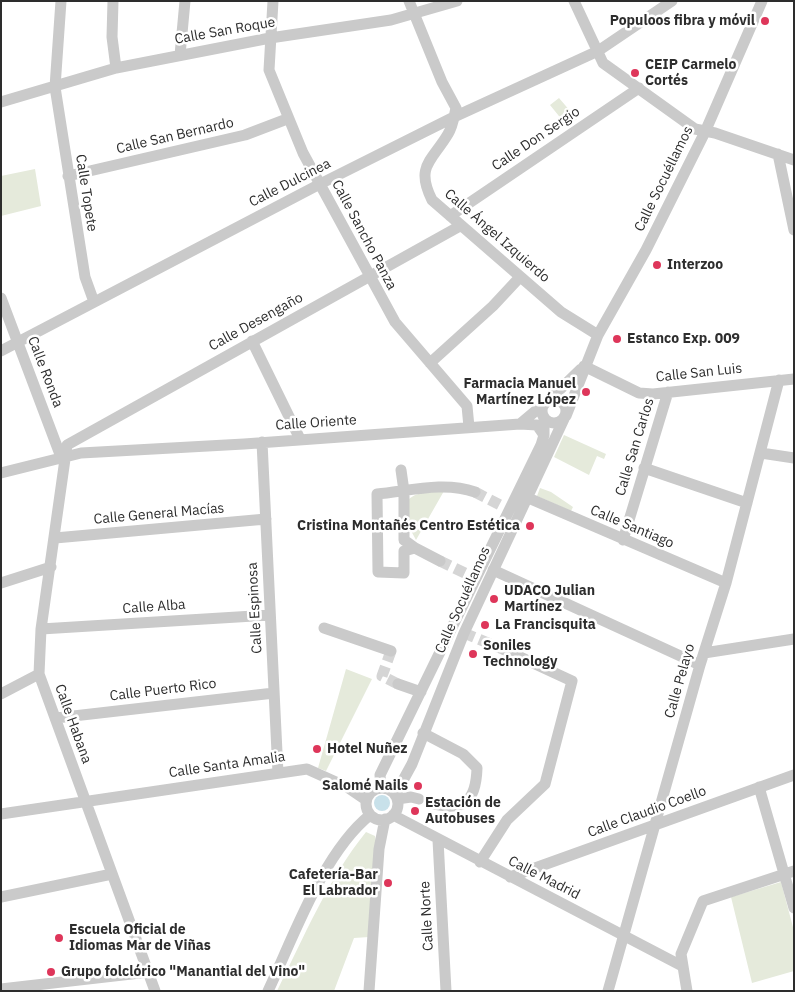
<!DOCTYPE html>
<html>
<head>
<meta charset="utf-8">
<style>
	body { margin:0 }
	#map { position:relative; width:795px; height:992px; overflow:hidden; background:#fff; font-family:"IBM Plex Sans",sans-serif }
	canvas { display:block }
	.frame { position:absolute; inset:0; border:2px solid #2d2d2d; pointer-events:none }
</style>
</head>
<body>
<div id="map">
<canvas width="795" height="992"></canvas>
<div class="frame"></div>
</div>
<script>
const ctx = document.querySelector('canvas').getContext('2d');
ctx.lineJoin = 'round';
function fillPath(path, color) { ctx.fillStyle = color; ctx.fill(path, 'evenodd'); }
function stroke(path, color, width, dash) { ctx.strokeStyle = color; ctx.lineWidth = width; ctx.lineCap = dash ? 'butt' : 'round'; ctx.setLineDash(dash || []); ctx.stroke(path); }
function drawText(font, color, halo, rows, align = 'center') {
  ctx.font = font + ' "IBM Plex Sans",sans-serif'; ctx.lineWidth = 5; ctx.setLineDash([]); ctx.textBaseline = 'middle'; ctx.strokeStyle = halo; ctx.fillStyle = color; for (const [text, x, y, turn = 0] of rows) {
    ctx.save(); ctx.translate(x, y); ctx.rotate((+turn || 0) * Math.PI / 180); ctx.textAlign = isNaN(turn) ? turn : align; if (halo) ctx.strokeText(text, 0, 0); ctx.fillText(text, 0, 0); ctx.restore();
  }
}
fillPath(new Path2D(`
	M 559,98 L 577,119 L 567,126 L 550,105 Z
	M 35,169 L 41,206 L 1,216 L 1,176 Z
	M 564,435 L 606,454 L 604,459 L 597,456 L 589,475 L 554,457 Z
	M 540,488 L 551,492 L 573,507 L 571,511 L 537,496 Z
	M 444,491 L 416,540 L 409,527 L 407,501 C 416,491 431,492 444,491 Z
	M 346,669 L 372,679 L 326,771 L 318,768 Z
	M 366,832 L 375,836 L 378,850 L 369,937 L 354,938 L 334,991 L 277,991 C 304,937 328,879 366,832 Z
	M 781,882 L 794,931 L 794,971 L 752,983 L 731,897 Z`), '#e5eadb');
fillPath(new Path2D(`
	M374 803a8 8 0 1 1 16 0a8 8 0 1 1-16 0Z`), '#c8e1ea');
stroke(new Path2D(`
	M 475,492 L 504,507
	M 440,561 L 469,575
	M 464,633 L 505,650
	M 391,651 L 382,676 L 398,684`), '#d5d5d5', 11, [11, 5.5]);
stroke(new Path2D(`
	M 61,1 L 55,87 L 85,277 L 94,302
	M 113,1 L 112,37 L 116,68
	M 273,1 L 269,70 L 303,153 L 395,322 L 467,406 L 469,427
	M 409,1 L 442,82 L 456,108 C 454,117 453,126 448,134 C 432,161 415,166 432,200 L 561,312 L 598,335
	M 574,1 L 603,63 L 695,129 L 715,133 L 794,160
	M 180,55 L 185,1
	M 1,102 L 116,68 L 270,38 L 391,20 L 457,1
	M 778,154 L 794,230
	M 68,176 L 245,135 L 287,119
	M 450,216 L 639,88
	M 1,298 L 61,457
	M 252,341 L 300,439
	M 1,351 L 320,184 L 454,117 L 598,51 L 672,1
	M 430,363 L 493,306 L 520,277
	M 584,366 L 639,393 L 653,394 L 794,379
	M542 411a12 12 0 1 1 24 0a12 12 0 1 1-24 0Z
	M 549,400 L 581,369
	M 566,416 L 598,335 L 646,250 L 705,132 L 762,1
	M 520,424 L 545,403
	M 262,442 L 278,773
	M 761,453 L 794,458
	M 644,468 L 747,503
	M 401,470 L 404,491 L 404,540 L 415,548 L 440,561
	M 1,473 L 81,453 L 244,444 L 520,424 L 537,425 L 544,435
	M 526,497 L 726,583
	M 55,538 L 266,519
	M 623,540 L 668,392
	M 415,548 L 404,551 L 404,573 L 378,572 L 377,494 C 409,491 444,481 475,492
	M 493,570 L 700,665
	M 1,583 L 51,567
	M 324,628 L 391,651
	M 41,629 L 270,615
	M 704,653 L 794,639
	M 398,684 L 421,692
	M 1,694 L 39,674
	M 56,718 L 274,693
	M 423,733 L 463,754 L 477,768 C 476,803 463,812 430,803
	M 759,787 L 794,908
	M366 804a16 16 0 1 1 32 0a16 16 0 1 1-32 0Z
	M 381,788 L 380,775 L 541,445 L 544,435 L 544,418
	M 395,795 L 412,764 L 464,633 L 564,419
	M 397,799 L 411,797 L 419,799
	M 1,814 L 307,769 L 347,787 L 366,800
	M 393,815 L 682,966
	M 438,840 L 446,991
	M 480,862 L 507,820 L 545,784 L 572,681 L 505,650
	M 510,877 L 794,775
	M 1,897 L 112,874
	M 1,989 L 149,972
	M 155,991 L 39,674 L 41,629 L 67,445 L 460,226
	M 268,991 C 294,936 323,853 370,815
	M 369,991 L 379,849 L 385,819
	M 608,991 L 700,665 L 726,583 L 779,380
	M 687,991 L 681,954 L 703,901 L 794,871`), '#cacaca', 11);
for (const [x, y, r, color] of [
	[765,21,5,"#de365a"],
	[635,73,5,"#de365a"],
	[657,265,5,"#de365a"],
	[617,339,5,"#de365a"],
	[586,392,5,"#de365a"],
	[530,526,5,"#de365a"],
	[494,599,5,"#de365a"],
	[485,625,5,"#de365a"],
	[473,654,5,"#de365a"],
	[317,749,5,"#de365a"],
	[418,786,5,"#de365a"],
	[415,811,5,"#de365a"],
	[388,883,5,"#de365a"],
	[59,938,5,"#de365a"],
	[51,972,5,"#de365a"]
]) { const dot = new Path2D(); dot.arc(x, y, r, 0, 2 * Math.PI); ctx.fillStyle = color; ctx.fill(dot); stroke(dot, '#fff', 2); }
drawText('bold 14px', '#2d2d2d', '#fff', [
	["Populoos fibra y móvil",755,21,"right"],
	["CEIP Carmelo",645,65],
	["Cortés",645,81],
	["Interzoo",667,265],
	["Estanco Exp. 009",627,339],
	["Farmacia Manuel",576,384,"right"],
	["Martínez López",576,400,"right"],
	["Cristina Montañés Centro Estética",520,526,"right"],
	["UDACO Julian",504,591],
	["Martínez",504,607],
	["La Francisquita",495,625],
	["Soniles",483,646],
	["Technology",483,662],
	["Hotel Nuñez",327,749],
	["Salomé Nails",408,786,"right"],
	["Estación de",425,803],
	["Autobuses",425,819],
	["Cafetería-Bar",378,875,"right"],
	["El Labrador",378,891,"right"],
	["Escuela Oficial de",69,930],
	["Idiomas Mar de Viñas",69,946],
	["Grupo folclórico \"Manantial del Vino\"",61,972]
], 'left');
drawText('14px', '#2d2d2d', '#fff', [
	["Calle San Roque",225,31,-10],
	["Calle San Bernardo",175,136,-13],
	["Calle Don Sergio",536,139,-34],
	["Calle Socuéllamos",664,179,-64],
	["Calle Dulcinea",290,183,-27],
	["Calle Topete",86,193,81],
	["Calle Sancho Panza",364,235,62],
	["Calle Ángel Izquierdo",497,236,41],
	["Calle Desengaño",256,322,-29],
	["Calle Ronda",45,372,69],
	["Calle San Luis",699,373,-6],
	["Calle Oriente",316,423,-4],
	["Calle San Carlos",635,447,-73],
	["Calle General Macías",159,514,-5],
	["Calle Santiago",632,527,23],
	["Calle Socuéllamos",463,600,-66],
	["Calle Alba",154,607,-4],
	["Calle Espinosa",255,608,-93],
	["Calle Pelayo",680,681,-74],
	["Calle Puerto Rico",163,690,-7],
	["Calle Habana",73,724,70],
	["Calle Santa Amalia",227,765,-8],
	["Calle Claudio Coello",647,812,-20],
	["Calle Madrid",544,878,27],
	["Calle Norte",427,916,-93]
]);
</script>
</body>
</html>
